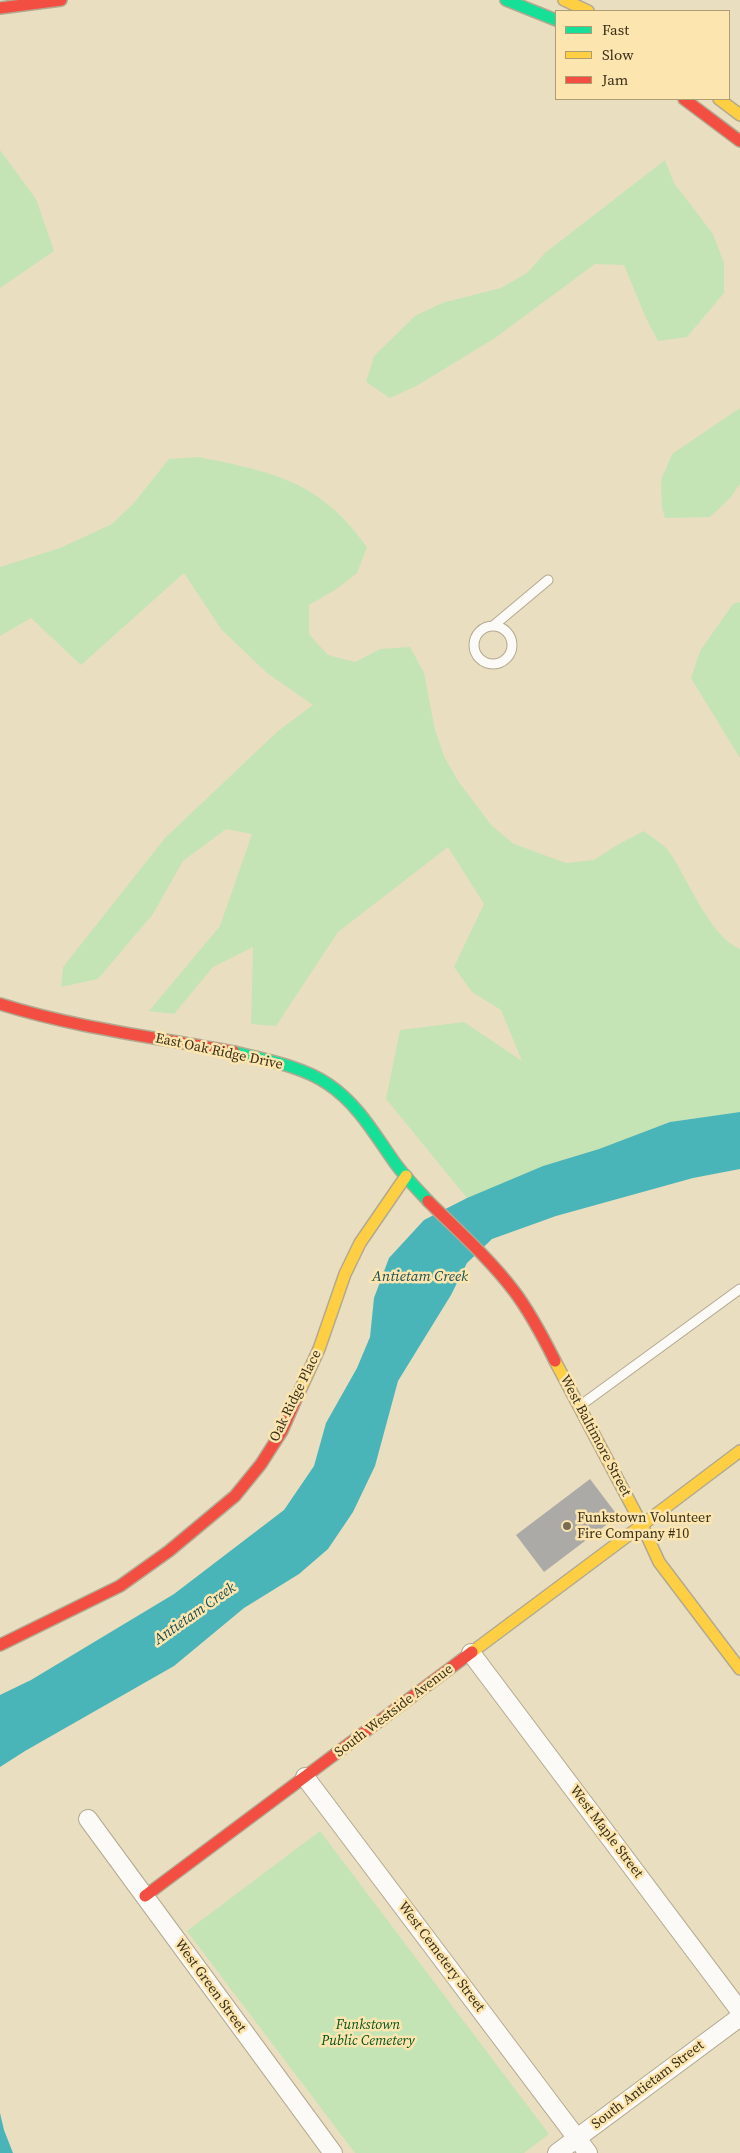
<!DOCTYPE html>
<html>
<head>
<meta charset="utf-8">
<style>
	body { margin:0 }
	#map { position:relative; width:740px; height:2153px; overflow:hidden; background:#eadec0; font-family:"Source Serif 4",serif }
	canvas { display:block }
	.legend { position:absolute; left:555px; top:10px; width:175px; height:90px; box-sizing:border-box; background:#fce5ae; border:1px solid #ae9d73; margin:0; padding:6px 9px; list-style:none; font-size:15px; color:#39301a }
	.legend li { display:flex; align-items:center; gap:10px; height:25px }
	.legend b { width:25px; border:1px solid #ae9d73 }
</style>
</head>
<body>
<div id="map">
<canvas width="740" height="2153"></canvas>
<ul class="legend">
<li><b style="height:6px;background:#16e098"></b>Fast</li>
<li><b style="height:6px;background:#ffcf43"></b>Slow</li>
<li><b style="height:6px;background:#f24e42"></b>Jam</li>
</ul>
</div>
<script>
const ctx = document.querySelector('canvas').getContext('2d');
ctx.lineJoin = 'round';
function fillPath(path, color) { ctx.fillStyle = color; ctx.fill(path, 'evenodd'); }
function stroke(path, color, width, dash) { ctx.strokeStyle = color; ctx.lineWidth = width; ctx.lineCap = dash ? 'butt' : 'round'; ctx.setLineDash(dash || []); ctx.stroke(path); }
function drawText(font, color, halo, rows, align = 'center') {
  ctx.font = font + ' "Source Serif 4",serif'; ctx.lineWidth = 5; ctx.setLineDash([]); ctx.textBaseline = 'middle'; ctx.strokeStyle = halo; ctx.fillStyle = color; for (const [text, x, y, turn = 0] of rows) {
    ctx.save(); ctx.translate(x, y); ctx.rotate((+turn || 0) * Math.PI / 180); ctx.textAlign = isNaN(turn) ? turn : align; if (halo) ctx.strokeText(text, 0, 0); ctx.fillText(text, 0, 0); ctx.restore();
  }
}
fillPath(new Path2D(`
	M 0,150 L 36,199 L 54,251 L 0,288 Z
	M 665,160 L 674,183 L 713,234 L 724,263 L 724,293 L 687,337 L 658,341 L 645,316 L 624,265 L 595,264 L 495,338 L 418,385 L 390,398 L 366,382 L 374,356 L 415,316 L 442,303 L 501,288 L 527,273 L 545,253 Z
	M 740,408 L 740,484 L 731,497 L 710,517 L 665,518 L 662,508 L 661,480 L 672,454 Z
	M 198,457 C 274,472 320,481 367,547 L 357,573 L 335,590 L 309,605 L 309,634 L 328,655 L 355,662 L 380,649 L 410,647 L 424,673 L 435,730 L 444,756 L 458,781 L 492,826 L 514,844 L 566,863 L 594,860 L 617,845 L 644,831 C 651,837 662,843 668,850 C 687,877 710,937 740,949 L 740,1112 L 670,1122 L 599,1149 L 543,1166 L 467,1198 L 386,1099 L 400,1030 L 464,1022 L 522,1061 L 501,1010 L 472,992 L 454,967 L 484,904 L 448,847 L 338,932 L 276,1026 L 251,1024 L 253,947 L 213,967 L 174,1014 L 149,1011 L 220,926 L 252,834 L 226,829 L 183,861 L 153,914 L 98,979 L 61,987 L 63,967 L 165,838 L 278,731 L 313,705 L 267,673 L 221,629 L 184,573 L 81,665 L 31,618 L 0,636 L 0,567 L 60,548 L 112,524 L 133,504 L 169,459 Z
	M 740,602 L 740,758 L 691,678 L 700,651 L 733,604 Z
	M 320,1831 L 549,2134 L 524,2153 L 355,2153 L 187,1931 Z`), '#c4e4b6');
fillPath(new Path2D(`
	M 740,1112 L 740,1169 L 693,1178 L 556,1216 L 492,1239 L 467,1263 L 451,1295 L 398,1381 L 375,1466 L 353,1512 L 328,1549 L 299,1574 L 244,1608 L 174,1666 L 25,1751 L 0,1767 L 0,1695 L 2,1694 L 31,1680 L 174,1594 L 284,1510 L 314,1466 L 326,1423 L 357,1368 L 370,1337 L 374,1298 L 389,1258 L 424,1220 L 467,1198 L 543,1166 L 599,1149 L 670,1122 Z
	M 0,2113 L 4,2130 L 13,2153 L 0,2153 Z`), '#4ab5b8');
fillPath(new Path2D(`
	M 590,1479 L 618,1516 L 544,1572 L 516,1535 Z`), '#acaaa6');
const lane = new Path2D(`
	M 493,626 L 548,580
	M474 645a19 19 0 1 1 38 0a19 19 0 1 1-38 0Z
	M 581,1405 L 740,1289`);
const street = new Path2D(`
	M 471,1653 L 740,2011
	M 305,1777 L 588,2153
	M 88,1819 L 333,2153
	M 557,2153 L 740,2017`);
const fast = new Path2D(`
	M 506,0 L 556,20
	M 234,1052 C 265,1060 302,1066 328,1084 C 358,1104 375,1135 395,1163 C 405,1177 417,1189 428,1201`);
const slow = new Path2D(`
	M 564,0 L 588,11
	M 719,99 L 740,115
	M 297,1397 L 319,1349 L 345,1274 L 360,1243 L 406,1176
	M 740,1451 L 642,1525 L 659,1562 L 740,1669
	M 472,1652 L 642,1525 L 555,1361`);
const jam = new Path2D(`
	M 0,8 L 61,0
	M 684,99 L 740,141
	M 0,1004 C 76,1028 155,1037 234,1052
	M 428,1201 C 457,1230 489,1258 514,1291 C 530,1312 543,1337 555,1361
	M 0,1645 L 120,1586 L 169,1551 L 235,1496 L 261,1464 L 282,1431 L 297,1397
	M 145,1896 L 472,1652`);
stroke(lane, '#b2a991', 11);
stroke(street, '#b2a991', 20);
stroke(fast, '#b2a991', 14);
stroke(slow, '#b2a991', 14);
stroke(jam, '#b2a991', 14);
stroke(lane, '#fcfaf6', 9);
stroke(street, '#fcfaf6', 18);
stroke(fast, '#16e098', 11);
stroke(slow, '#ffcf43', 11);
stroke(jam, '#f24e42', 11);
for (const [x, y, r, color] of [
	[567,1526,5,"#776d54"]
]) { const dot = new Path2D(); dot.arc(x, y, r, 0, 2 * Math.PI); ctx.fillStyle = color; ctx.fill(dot); stroke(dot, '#fce5ae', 2); }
drawText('14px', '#39301a', '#fce5ae', [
	["East Oak Ridge Drive",219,1052,12],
	["Oak Ridge Place",296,1396,-64],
	["West Baltimore Street",595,1436,62],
	["South Westside Avenue",394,1711,-37],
	["West Maple Street",606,1832,53],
	["West Cemetery Street",441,1957,53],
	["West Green Street",210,1986,54],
	["South Antietam Street",648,2085,-37]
]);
drawText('14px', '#39301a', '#fce5ae', [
	["Funkstown Volunteer",577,1518],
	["Fire Company #10",577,1534]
], 'left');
drawText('italic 14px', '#00541d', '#fce5ae', [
	["Funkstown",368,2025],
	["Public Cemetery",368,2041]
]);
drawText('italic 15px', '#174d55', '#fce5ae', [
	["Antietam Creek",420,1277],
	["Antietam Creek",195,1614,-35]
]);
</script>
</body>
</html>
